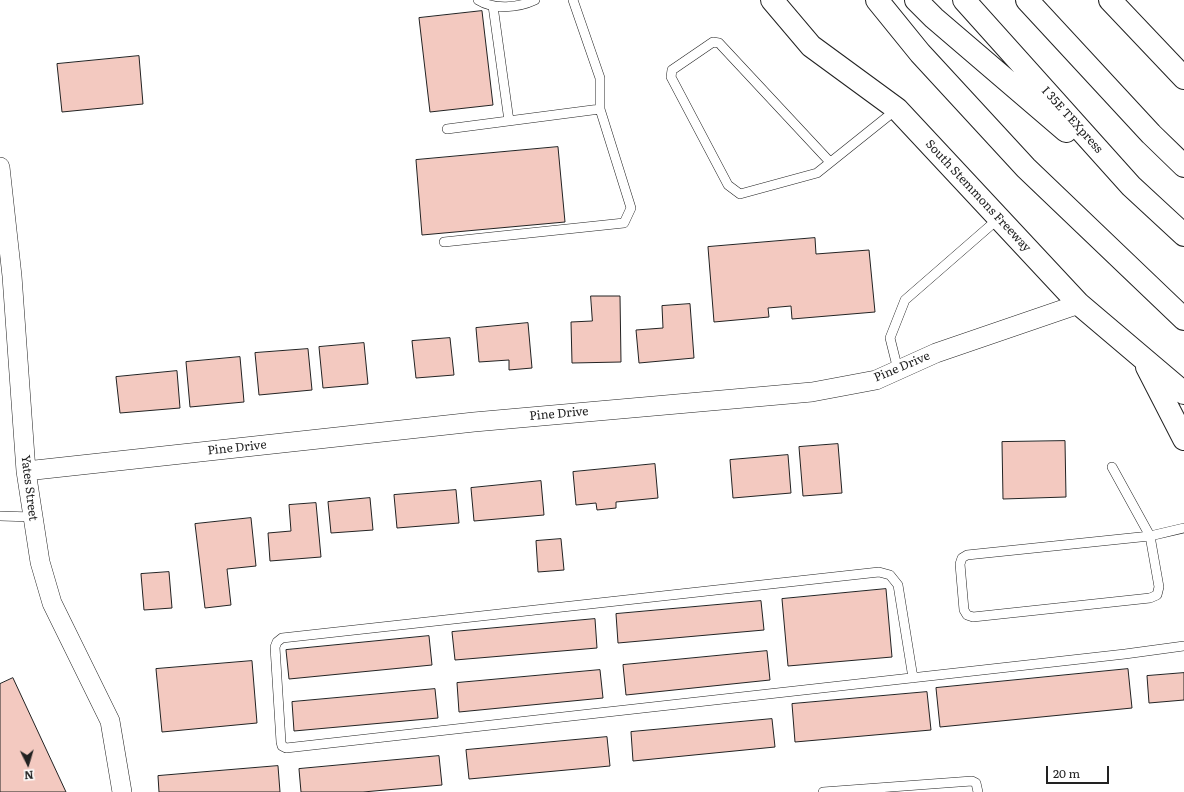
<!DOCTYPE html>
<html>
<head>
<meta charset="utf-8">
<style>
	body { margin:0 }
	#map { position:relative; width:1184px; height:792px; overflow:hidden; background:#fff; font-family:Literata,serif }
	canvas { display:block }
	.north { position:absolute; left:8px; top:744px; width:40px; height:40px; -webkit-text-stroke:3px #fff; paint-order:stroke; rotate:175deg; font-size:11px; font-weight:700; line-height:16px; text-align:center; color:#222 }
	.north::after { content:''; display:block; margin:auto; width:14px; height:18px; background:#222; clip-path:polygon(50% 0,100% 100%,50% 72%,0 100%) }
	.scale { position:absolute; left:1046px; top:766px; width:63px; height:18px; box-sizing:border-box; border:2px solid #222; border-top:0; padding-left:5px; font-size:12px; line-height:14px; white-space:nowrap; color:#222; -webkit-text-stroke:3px #fff; paint-order:stroke }
</style>
</head>
<body>
<div id="map">
<canvas width="1184" height="792"></canvas>
<div class="north">N</div>
<div class="scale">20 m</div>
</div>
<script>
const ctx = document.querySelector('canvas').getContext('2d');
ctx.lineJoin = 'round';
function fillPath(path, color) { ctx.fillStyle = color; ctx.fill(path, 'evenodd'); }
function stroke(path, color, width, dash) { ctx.strokeStyle = color; ctx.lineWidth = width; ctx.lineCap = dash ? 'butt' : 'round'; ctx.setLineDash(dash || []); ctx.stroke(path); }
function drawText(font, color, halo, rows, align = 'center') {
  ctx.font = font + ' Literata,serif'; ctx.lineWidth = 3; ctx.setLineDash([]); ctx.textBaseline = 'middle'; ctx.strokeStyle = halo; ctx.fillStyle = color; for (const [text, x, y, turn = 0] of rows) {
    ctx.save(); ctx.translate(x, y); ctx.rotate((+turn || 0) * Math.PI / 180); ctx.textAlign = isNaN(turn) ? turn : align; if (halo) ctx.strokeText(text, 0, 0); ctx.fillText(text, 0, 0); ctx.restore();
  }
}
const building = new Path2D(`
	M 482,11 L 493,105 L 430,112 L 419,18 Z
	M 139,56 L 143,104 L 62,112 L 57,64 Z
	M 558,147 L 565,222 L 422,235 L 416,160 Z
	M 815,238 L 816,254 L 869,250 L 875,312 L 792,319 L 791,306 L 768,308 L 769,317 L 714,322 L 708,247 Z
	M 591,296 L 620,296 L 621,362 L 572,363 L 571,322 L 592,321 Z
	M 690,304 L 694,358 L 639,363 L 636,330 L 663,328 L 662,306 Z
	M 528,323 L 532,368 L 509,370 L 509,360 L 479,362 L 476,328 Z
	M 450,338 L 454,375 L 416,378 L 412,341 Z
	M 364,343 L 368,384 L 323,388 L 319,347 Z
	M 308,349 L 312,390 L 259,395 L 255,353 Z
	M 240,357 L 244,402 L 190,407 L 186,362 Z
	M 177,371 L 180,408 L 120,413 L 116,377 Z
	M 1065,441 L 1066,497 L 1003,499 L 1002,442 Z
	M 838,444 L 842,493 L 803,496 L 799,447 Z
	M 788,455 L 791,493 L 733,498 L 730,460 Z
	M 655,464 L 658,498 L 616,502 L 616,508 L 597,510 L 596,503 L 576,505 L 573,472 Z
	M 541,481 L 544,515 L 474,521 L 471,488 Z
	M 456,490 L 459,523 L 397,528 L 394,495 Z
	M 370,498 L 373,530 L 331,533 L 328,502 Z
	M 316,503 L 321,557 L 270,561 L 268,533 L 291,531 L 289,505 Z
	M 251,518 L 256,566 L 227,569 L 231,605 L 205,608 L 195,524 Z
	M 561,539 L 564,570 L 538,572 L 536,541 Z
	M 169,572 L 172,608 L 144,610 L 141,574 Z
	M 886,589 L 892,657 L 788,666 L 782,599 Z
	M 761,601 L 764,630 L 618,643 L 616,614 Z
	M 595,619 L 597,648 L 455,660 L 452,632 Z
	M 429,636 L 432,665 L 289,679 L 286,650 Z
	M 767,651 L 770,680 L 626,695 L 623,665 Z
	M 252,661 L 257,723 L 162,732 L 156,669 Z
	M 1128,669 L 1132,708 L 940,727 L 936,688 Z
	M 600,670 L 603,698 L 459,712 L 457,683 Z
	M 1184,673 L 1184,700 L 1149,703 L 1147,676 Z
	M 13,678 L 66,792 L 0,792 L 0,684 Z
	M 435,689 L 438,718 L 294,731 L 292,702 Z
	M 927,692 L 931,730 L 795,742 L 792,704 Z
	M 772,719 L 775,747 L 633,761 L 631,732 Z
	M 607,737 L 610,766 L 469,779 L 466,750 Z
	M 439,756 L 442,785 L 363,792 L 301,792 L 299,769 Z
	M 278,766 L 280,792 L 159,792 L 158,776 Z`);
fillPath(building, '#f3c9c0');
stroke(building, '#222', 1);
const service = new Path2D(`
	M 478,0 C 494,10 518,8 535,0
	M 493,6 L 509,121
	M 447,129 L 600,109
	M 830,162 L 719,43 L 713,42 L 672,70 L 671,77 L 728,185 L 740,194 L 817,173 L 897,109
	M 444,242 L 624,223 L 631,208 L 600,109 L 600,78 L 573,0
	M 898,370 L 890,338 L 905,300 L 998,219
	M 1112,467 L 1150,536 L 1159,587 L 1157,595 L 1150,598 L 973,617 L 967,615 L 964,610 L 960,564 L 962,558 L 967,555 L 1150,536 L 1184,528
	M 0,516 L 33,517
	M 913,678 L 898,585 L 890,575 L 879,572 L 282,638 L 277,642 L 275,647 L 281,742 L 282,746 L 286,748 L 1125,654 L 1184,646
	M 823,792 L 972,781 L 976,783 L 978,792`);
const minor = new Path2D(`
	M 0,167 L 12,276 L 26,471 L 40,562 L 52,603 L 110,721 L 122,792
	M 26,471 L 474,422 L 812,392 L 876,380 L 936,353 L 1079,304`);
const secondary = new Path2D(`
	M 772,0 L 811,46 L 897,109 L 1079,304 L 1184,393
	M 1110,0 L 1184,78
	M 1147,367 L 1184,439`);
const motorway = new Path2D(`
	M 877,0 L 920,53 L 1026,168 L 1184,319
	M 916,0 L 934,18 L 1066,131
	M 964,0 L 1131,186 L 1184,235
	M 1027,0 L 1151,134 L 1184,166`);
stroke(service, '#222', 10);
stroke(minor, '#222', 20);
stroke(secondary, '#222', 24);
stroke(motorway, '#222', 24);
stroke(service, '#fff', 9);
stroke(minor, '#fff', 19);
stroke(secondary, '#fff', 22);
stroke(motorway, '#fff', 22);
drawText('12px', '#222', '#fff', [
	["I 35E TEXpress",1072,120,48],
	["South Stemmons Freeway",978,196,47],
	["Pine Drive",902,367,-23],
	["Pine Drive",559,414,-5],
	["Pine Drive",237,448,-6],
	["Yates Street",29,488,83]
]);
</script>
</body>
</html>
